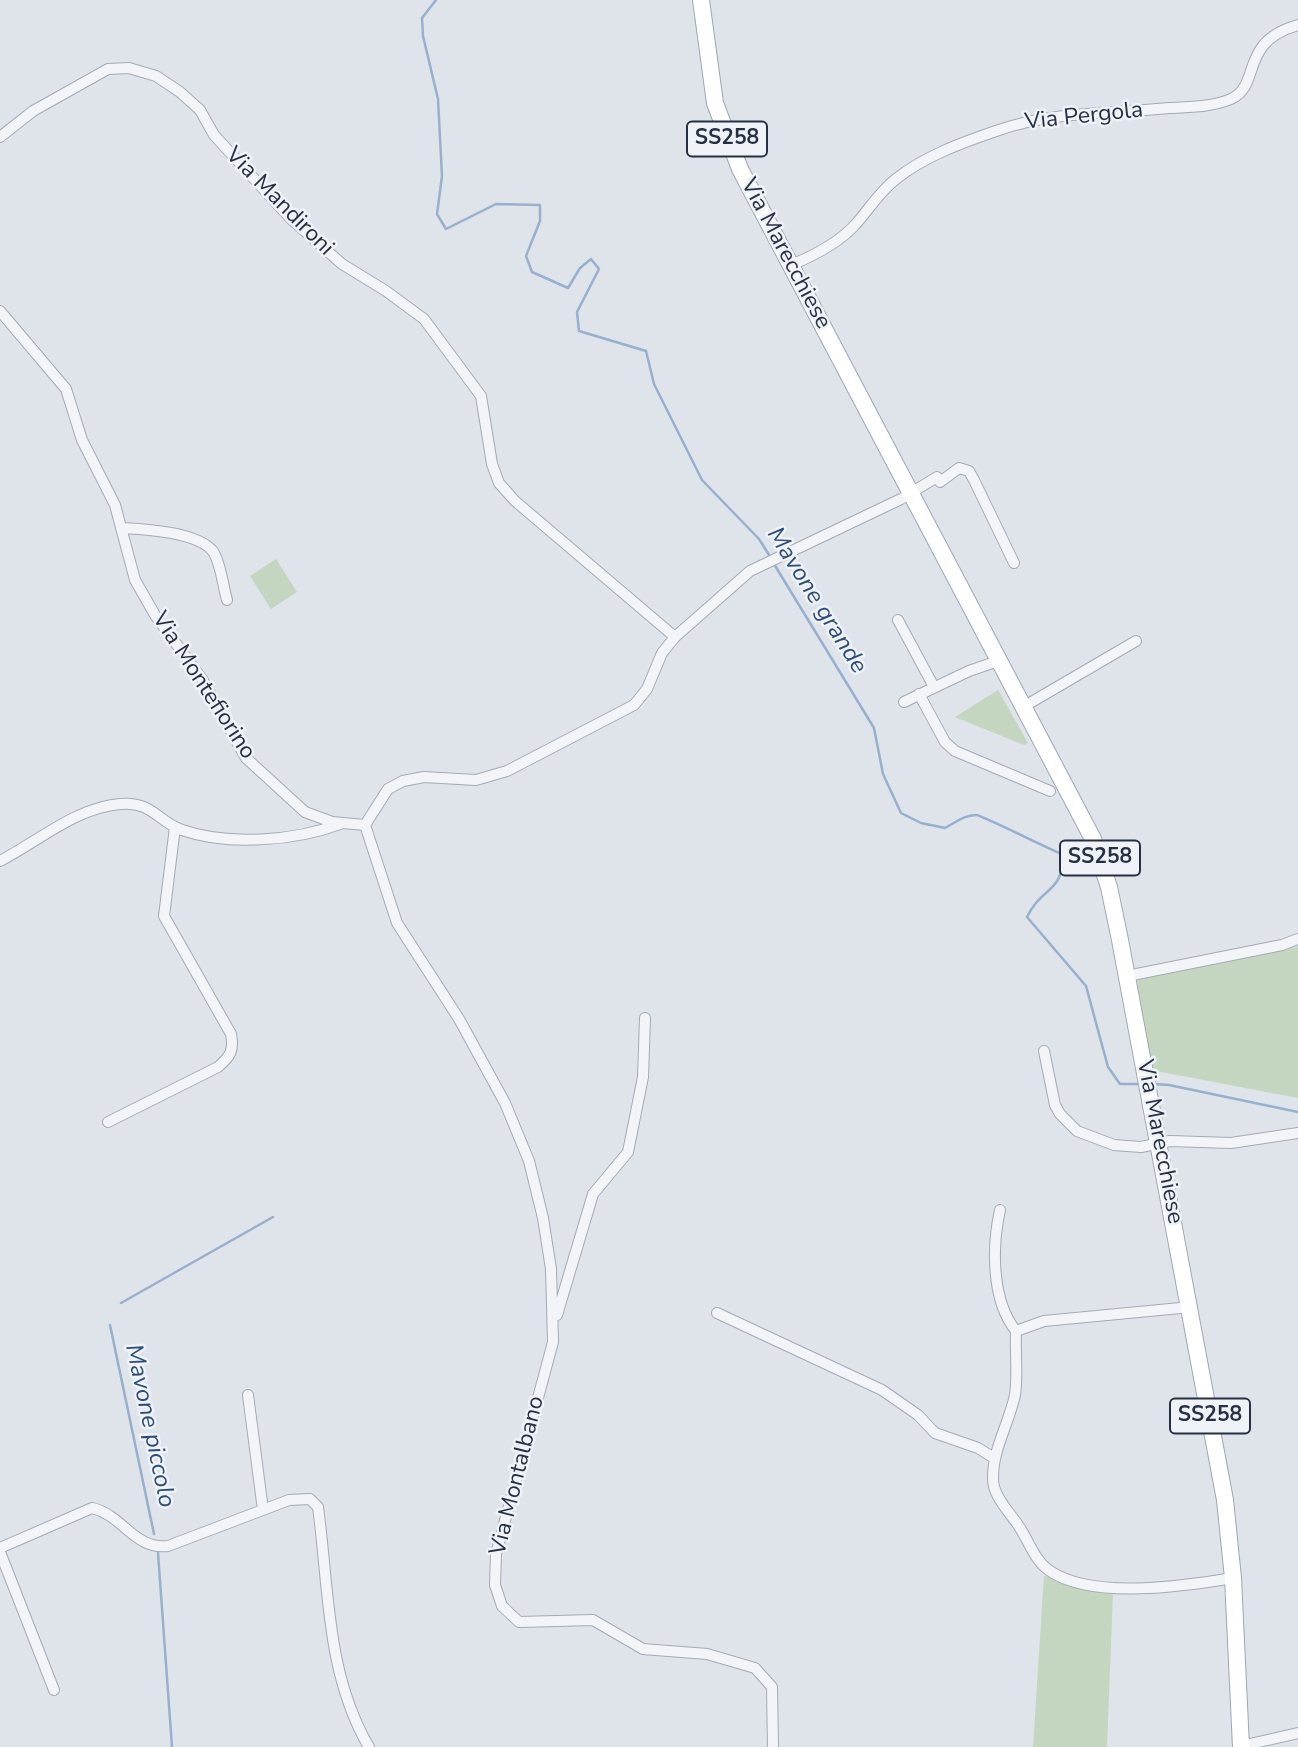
<!DOCTYPE html>
<html>
<head>
<meta charset="utf-8">
<style>
	body { margin:0 }
	canvas { display:block; background:#dfe3ea }
</style>
</head>
<body>
<canvas width="1298" height="1747"></canvas>
<script>
const ctx = document.querySelector('canvas').getContext('2d');
ctx.lineJoin = 'round';
function fillPath(path, color) { ctx.fillStyle = color; ctx.fill(path, 'evenodd'); }
function stroke(path, color, width, dash) { ctx.strokeStyle = color; ctx.lineWidth = width; ctx.lineCap = dash ? 'butt' : 'round'; ctx.setLineDash(dash || []); ctx.stroke(path); }
function drawText(font, color, halo, rows, align = 'center') {
  ctx.font = font + ' "Nunito Sans",sans-serif'; ctx.lineWidth = 5; ctx.setLineDash([]); ctx.textBaseline = 'middle'; ctx.strokeStyle = halo; ctx.fillStyle = color; for (const [text, x, y, turn = 0] of rows) {
    ctx.save(); ctx.translate(x, y); ctx.rotate((+turn || 0) * Math.PI / 180); ctx.textAlign = isNaN(turn) ? turn : align; if (halo) ctx.strokeText(text, 0, 0); ctx.fillText(text, 0, 0); ctx.restore();
  }
}
fillPath(new Path2D(`
	M 276,559 L 297,592 L 271,609 L 250,576 Z
	M 998,690 L 1028,743 L 1024,745 L 955,717 Z
	M 1298,947 L 1298,1098 L 1151,1070 L 1137,980 Z
	M 1044,1576 L 1113,1592 L 1107,1747 L 1033,1747 Z`), '#c4d5c0');
stroke(new Path2D(`
	M 436,0 L 422,18 L 423,36 L 438,99 L 442,176 L 437,214 L 446,229 L 496,204 L 540,205 L 540,221 L 526,256 L 532,272 L 568,288 L 580,268 L 591,259 L 599,269 L 577,312 L 579,331 L 646,351 L 654,384 L 702,480 L 759,539 L 771,558
	M 774,564 L 874,728 L 883,774 L 901,813 L 921,823 L 945,828 C 955,823 964,815 976,815 C 982,815 1048,849 1062,854 C 1065,892 1041,887 1027,917 L 1086,986 L 1108,1067 L 1120,1084 L 1142,1084
	M 1153,1084 L 1169,1085 L 1298,1112
	M 121,1303 L 273,1217
	M 110,1325 L 154,1534
	M 158,1553 L 172,1747`), '#97b0cd', 2.5);
const minor = new Path2D(`
	M 0,137 L 33,111 L 108,69 L 129,68 L 156,76 L 180,92 L 200,110 L 214,135 L 291,219 L 342,264 L 386,291 L 424,319 L 481,396 L 492,464 L 499,483 L 515,501 L 675,637
	M 791,265 C 813,256 837,244 854,226 C 868,211 879,192 896,179 C 925,156 961,143 996,131 C 1051,111 1110,114 1169,108 C 1189,107 1212,107 1231,99 C 1262,85 1238,42 1298,25
	M 0,311 L 66,389 L 82,440 L 115,505 L 135,580 L 155,615 L 202,679 L 246,758 L 305,812 L 332,822 L 365,825
	M 121,528 C 143,529 201,532 214,553 C 221,565 223,586 227,600
	M 898,620 L 934,687
	M 919,694 L 945,742 L 955,751 L 1050,791
	M 904,702 L 969,671 L 998,661
	M 1023,707 L 1136,641
	M 365,825 L 397,923 L 459,1019 L 505,1103 L 529,1161 L 543,1218 L 551,1269 L 553,1342 L 496,1554 L 495,1585 L 502,1606 L 519,1622 L 593,1620 L 643,1649 L 707,1654 L 755,1668 L 772,1687 L 773,1747
	M 365,825 L 388,789 L 403,781 L 424,777 L 476,780 L 507,771 L 634,705 L 647,689 L 662,653 L 675,637 L 750,571 L 901,499 L 937,477 L 940,482 L 959,468 L 969,471 L 974,480 L 1014,563
	M 0,861 C 39,841 75,808 120,804 C 152,801 157,821 182,830 C 228,846 295,841 340,824
	M 1127,976 L 1282,945 L 1298,939
	M 1044,1051 L 1055,1105 L 1060,1114 L 1077,1131 L 1114,1145 L 1141,1147 L 1170,1141 L 1231,1143 L 1298,1133
	M 108,1122 L 218,1067 C 231,1056 234,1050 231,1034 L 164,916 L 175,827
	M 1000,1210 C 992,1246 991,1300 1016,1331
	M 1191,1307 L 1044,1321 L 1016,1331 C 1015,1352 1018,1375 1015,1395 C 1009,1423 993,1449 993,1477 C 992,1496 1010,1512 1020,1528 C 1029,1542 1035,1561 1050,1571 C 1093,1600 1185,1586 1233,1578
	M 717,1313 L 882,1390 L 918,1415 L 935,1433 L 978,1448 L 994,1458
	M 557,1315 L 593,1194 L 628,1152 L 643,1077 L 645,1018
	M 248,1395 L 263,1510
	M 0,1548 L 92,1508 C 123,1515 134,1550 168,1546 L 289,1500 L 310,1499 L 318,1507 C 329,1588 326,1674 369,1747
	M 0,1552 L 54,1690
	M 1241,1746 L 1298,1733`);
const primary = new Path2D(`
	M 701,0 L 715,103 L 740,169 L 1093,839 L 1109,887 L 1120,940 L 1225,1500 L 1233,1578 L 1241,1747`);
stroke(minor, '#a4aab5', 12);
stroke(primary, '#9ea7b7', 18);
stroke(minor, '#f3f4f8', 10);
stroke(primary, '#fff', 16);
for (const [x, y, w] of [
	[727,139,80],
	[1100,858,80],
	[1210,1416,80]
]) { const box = new Path2D(); box.roundRect(x - w / 2, y - 17.5, w, 35, 5); ctx.fillStyle = '#eff2f7'; ctx.fill(box); stroke(box, '#273043', 2); }
drawText('bold 21px', '#273043', null, [
	["SS258",727,139],
	["SS258",1100,858],
	["SS258",1210,1416]
]);
drawText('23px', '#273043', '#eff2f7', [
	["Via Pergola",1084,117,-6],
	["Via Mandironi",279,202,45],
	["Via Marecchiese",785,254,62],
	["Via Montefiorino",203,686,57],
	["Via Marecchiese",1159,1142,79],
	["Via Montalbano",518,1476,-76]
]);
drawText('italic 24px', '#2d4d7a', '#eff2f7', [
	["Mavone grande",816,601,58],
	["Mavone piccolo",149,1426,78]
]);
</script>
</body>
</html>
